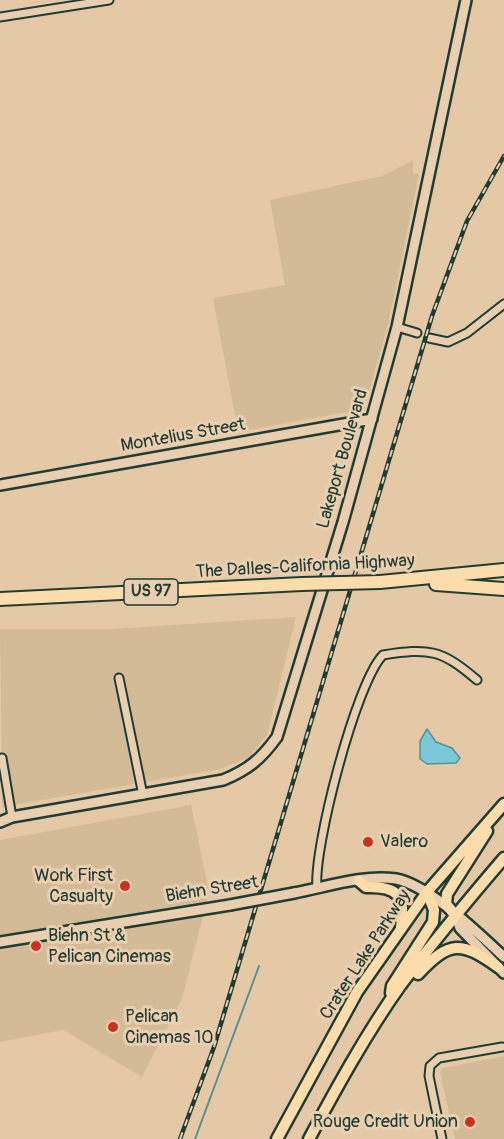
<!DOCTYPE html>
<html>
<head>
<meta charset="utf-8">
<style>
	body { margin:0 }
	canvas { display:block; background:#e5c9a6 }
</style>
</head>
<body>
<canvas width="504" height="1139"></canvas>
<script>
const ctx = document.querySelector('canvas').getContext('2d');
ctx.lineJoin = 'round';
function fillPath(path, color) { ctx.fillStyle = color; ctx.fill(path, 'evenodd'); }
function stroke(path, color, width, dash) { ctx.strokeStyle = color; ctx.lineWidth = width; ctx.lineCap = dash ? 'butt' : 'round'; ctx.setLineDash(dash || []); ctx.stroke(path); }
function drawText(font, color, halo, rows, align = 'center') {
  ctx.font = font + ' Pangolin,sans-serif'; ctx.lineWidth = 6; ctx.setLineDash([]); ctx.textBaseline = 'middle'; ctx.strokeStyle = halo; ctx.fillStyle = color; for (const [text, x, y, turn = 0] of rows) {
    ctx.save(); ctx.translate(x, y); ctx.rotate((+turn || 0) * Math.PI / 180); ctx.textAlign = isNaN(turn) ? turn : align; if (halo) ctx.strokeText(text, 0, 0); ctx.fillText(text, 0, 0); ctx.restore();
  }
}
fillPath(new Path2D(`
	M 413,160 L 413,173 L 419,174 L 388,325 L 364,409 L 238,432 L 213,298 L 285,285 L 270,200 L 382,176 Z
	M 296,617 L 267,735 L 249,757 L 221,769 L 2,807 L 0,629 L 111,629 Z
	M 191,805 L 209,892 L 182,999 L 142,1077 L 63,1030 L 0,1042 L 0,840 Z
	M 504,1056 L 504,1139 L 455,1139 L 440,1072 L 443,1068 Z`), '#d4bb98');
const water = new Path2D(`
	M 427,729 L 436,742 L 452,748 L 460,758 L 456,763 L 427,764 L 420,759 L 420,741 Z`);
fillPath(water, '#7bc9d8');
stroke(water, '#569196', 1.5);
stroke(new Path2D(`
	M 195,1139 L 259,966`), '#569196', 2);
const street = new Path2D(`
	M 0,17 L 109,0
	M 397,327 L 417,333
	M 429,338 L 448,342 L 467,333 L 504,304
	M 119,678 L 143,795
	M 2,758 L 12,817
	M 317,888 C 313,849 356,682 383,655 C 429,648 441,649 477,680
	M 442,1139 L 429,1076 L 430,1066 L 439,1058 L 502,1047`);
const secondary = new Path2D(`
	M 0,485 L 372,419
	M 0,822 L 12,817 L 223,780 C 248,770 261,759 277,737 L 343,522 L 397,327 L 466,0
	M 294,893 C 326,887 364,874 396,879 C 429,885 479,934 504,957
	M 455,915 L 460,928 L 504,973
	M 0,942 L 230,905`);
const primary = new Path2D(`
	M 359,881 L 366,887 C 398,886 406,896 401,927
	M 455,915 L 446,904 L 447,894 L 487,831
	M 418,974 C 450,940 461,941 498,967
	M 391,993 L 392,986 L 433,922 L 434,910 L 427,892
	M 277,1139 L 357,992 L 427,892 L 504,804
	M 309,1139 C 337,1087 366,1034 400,986 C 433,942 468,900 504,858`);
const highway = new Path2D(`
	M 380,582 L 504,570
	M 436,584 L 504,589
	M 0,599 L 302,584`);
stroke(street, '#1f3d34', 11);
stroke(secondary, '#1f3d34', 14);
stroke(primary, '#1f3d34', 15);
stroke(highway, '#1f3d34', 16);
stroke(street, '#e9ceb0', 7);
stroke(secondary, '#e9ceb0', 9);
stroke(primary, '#fddcac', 10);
stroke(highway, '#fddcac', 12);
const rail = new Path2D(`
	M 180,1139 L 214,1047 L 432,316 L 467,221 L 504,156`);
stroke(rail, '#1f3d34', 4.5);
stroke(rail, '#e9ceb0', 2, [7]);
const secondaryBridge = new Path2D(`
	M 230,905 L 294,893`);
const highwayBridge = new Path2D(`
	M 302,584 L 380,582`);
stroke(secondaryBridge, '#1f3d34', 14, []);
stroke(highwayBridge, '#1f3d34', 16, []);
stroke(secondaryBridge, '#e9ceb0', 9);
stroke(highwayBridge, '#fddcac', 12);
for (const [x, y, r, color] of [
	[368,842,6,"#c8321e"],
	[125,886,6,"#c8321e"],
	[36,946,6,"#c8321e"],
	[113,1027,6,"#c8321e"],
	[470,1122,6,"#c8321e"]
]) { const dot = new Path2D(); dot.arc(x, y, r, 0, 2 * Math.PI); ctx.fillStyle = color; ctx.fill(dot); stroke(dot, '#e9ceb0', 2); }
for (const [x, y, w] of [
	[151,592,54]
]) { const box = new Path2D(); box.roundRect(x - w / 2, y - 13, w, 26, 4.5); ctx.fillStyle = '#e9ceb0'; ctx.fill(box); stroke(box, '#1f3d34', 1.5); }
drawText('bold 16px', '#1f3d34', null, [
	["US 97",151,592]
]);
drawText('18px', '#1f3d34', '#e9ceb0', [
	["Montelius Street",183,436,-10],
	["Lakeport Boulevard",343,459,-74],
	["The Dalles-California Highway",305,567,-3],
	["Biehn Street",212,890,-9],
	["Crater Lake Parkway",366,955,-57]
]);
drawText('18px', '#1f3d34', '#e9ceb0', [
	["Valero",380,842],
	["Work First",113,876,"right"],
	["Casualty",113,897,"right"],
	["Biehn St &",48,936],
	["Pelican Cinemas",48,957],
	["Pelican",125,1017],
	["Cinemas 10",125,1038],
	["Rouge Credit Union",458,1122,"right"]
], 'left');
</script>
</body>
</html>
